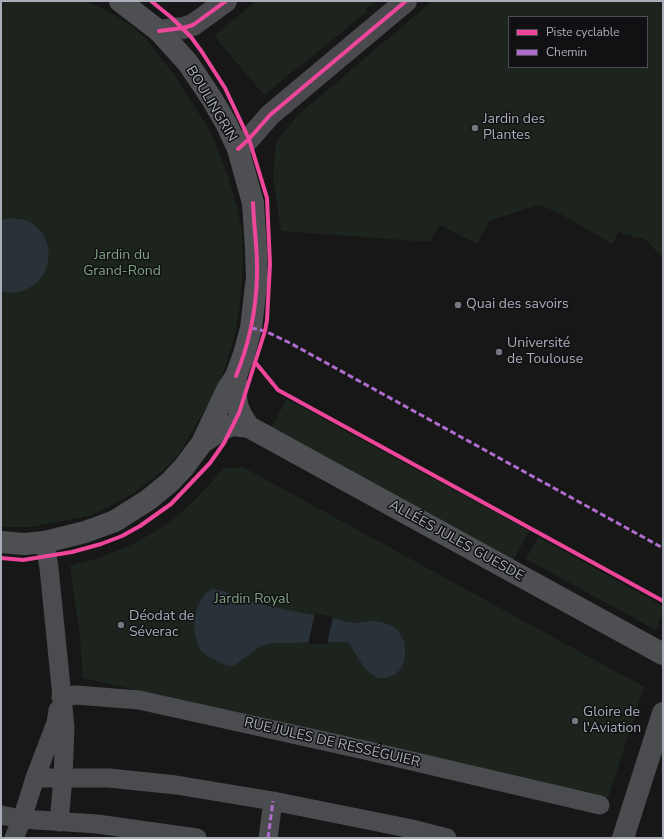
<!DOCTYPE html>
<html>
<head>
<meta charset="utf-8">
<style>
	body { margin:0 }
	#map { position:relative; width:664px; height:839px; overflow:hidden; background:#171717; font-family:"Nunito Sans",sans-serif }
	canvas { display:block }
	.frame { position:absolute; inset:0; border:2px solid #a8adb8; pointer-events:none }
	.legend { position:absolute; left:508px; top:16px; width:140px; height:52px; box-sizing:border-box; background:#111113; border:1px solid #4d4f55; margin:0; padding:5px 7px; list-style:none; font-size:12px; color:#a8adb8 }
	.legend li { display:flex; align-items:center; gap:8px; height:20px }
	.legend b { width:20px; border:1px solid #4d4f55 }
</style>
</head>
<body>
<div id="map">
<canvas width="664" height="839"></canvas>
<div class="frame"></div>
<ul class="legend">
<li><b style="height:5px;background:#ed469a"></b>Piste cyclable</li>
<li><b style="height:5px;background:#b06ccc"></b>Chemin</li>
</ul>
</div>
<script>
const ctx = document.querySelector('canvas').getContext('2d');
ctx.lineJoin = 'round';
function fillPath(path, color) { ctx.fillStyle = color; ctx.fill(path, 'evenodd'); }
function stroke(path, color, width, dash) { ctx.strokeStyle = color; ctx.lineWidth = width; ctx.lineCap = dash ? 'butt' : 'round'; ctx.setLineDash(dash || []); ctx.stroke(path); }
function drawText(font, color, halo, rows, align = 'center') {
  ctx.font = font + ' "Nunito Sans",sans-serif'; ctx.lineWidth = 3; ctx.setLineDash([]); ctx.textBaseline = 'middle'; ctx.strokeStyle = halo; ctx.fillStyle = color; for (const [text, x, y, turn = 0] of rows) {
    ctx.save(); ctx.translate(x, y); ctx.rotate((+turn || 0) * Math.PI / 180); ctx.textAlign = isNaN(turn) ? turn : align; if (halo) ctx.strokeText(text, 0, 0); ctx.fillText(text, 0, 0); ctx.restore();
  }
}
fillPath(new Path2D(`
	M 1,1 L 85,1 L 106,10 L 128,23 L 145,38 L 174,74 L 213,136 L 228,176 L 237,207 L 242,232 L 243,263 L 240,304 L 235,334 L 224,371 L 213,396 L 195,427 L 180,452 L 163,471 L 132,494 L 93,515 L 32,527 L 1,527 Z
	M 256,1 L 376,1 L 366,9 L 367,12 L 264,95 L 214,36 Z
	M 432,1 L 663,1 L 663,256 C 656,253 653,246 647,241 C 642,237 626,236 619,232 L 612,244 L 555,211 L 538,205 L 489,221 L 477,244 L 440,225 L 430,242 L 281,231 L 273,177 L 276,142 L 298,115 ZM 509,17 L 647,17 L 647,67 L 509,67 Z
	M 287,399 L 529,531 L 512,563 L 270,429 Z
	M 243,467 L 644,687 L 608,798 L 83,678 L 80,637 L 70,566 C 137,549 180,523 223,468 Z
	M 538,537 L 663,606 L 663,611 L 656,630 L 526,559 Z`), '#1d241e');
fillPath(new Path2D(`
	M 12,218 C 16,219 21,219 25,220 C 58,233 56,280 22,291 C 16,293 8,293 1,291 L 1,220 Z
	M 213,589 C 228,591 242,599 256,603 C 281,609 306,614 331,618 C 339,620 347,622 355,623 C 369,623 372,618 387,624 C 396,627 400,633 404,641 C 406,645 405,663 402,667 C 397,675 385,681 376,677 C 363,670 356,654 348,642 L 270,643 L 261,646 L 235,665 L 232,666 L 225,665 L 207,656 L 201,651 L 195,636 L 194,627 L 195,618 L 198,605 L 206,593 Z`), '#2a3239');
fillPath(new Path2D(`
	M 315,613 L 333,617 L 327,644 L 308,644 Z`), '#171717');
stroke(new Path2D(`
	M 45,542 L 49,568 L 65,727 L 63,778 L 59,822
	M 61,697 L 76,695 L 139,700 L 369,751 L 600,805
	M 35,778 L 56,723 L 58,710
	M 1,815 L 22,819 L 14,838
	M 197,838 L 97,824 L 22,819 L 35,778 L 109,778 L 176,785 L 273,801 L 412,829 L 447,838
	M 268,838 L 273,801`), '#4b4c50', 19);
stroke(new Path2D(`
	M 623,838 L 663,713`), '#4b4c50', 22);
stroke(new Path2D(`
	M 159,31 L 183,28 L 193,25 L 226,1
	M 238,149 L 249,139 L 270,115 L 406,1`), '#4a4a4e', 22);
stroke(new Path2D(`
	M 236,376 C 236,401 234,406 249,427
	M 202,443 L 222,429 L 233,425 L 249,427 L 663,654
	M 1,542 L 24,544 L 45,542 L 85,532 L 115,521 L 148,500 L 170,482 L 184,467 L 202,443 L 228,388 L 236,376 L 244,354 L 251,328 L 257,277 L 256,249 L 253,203 L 238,149 L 226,123 L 212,99 L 188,63 L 159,31 L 120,1`), '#4d4f52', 22);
stroke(new Path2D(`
	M 251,328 L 265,331 L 290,343 L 663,548
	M 268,838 L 273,801`), '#b06ccc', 3, [6, 3]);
stroke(new Path2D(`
	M 159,31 L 183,28 L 193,25 L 226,1
	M 238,149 L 249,139 L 270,115 L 406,1
	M 255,362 L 278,390 L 663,601
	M 236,376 C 249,344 256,311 257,277 C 258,253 254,228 253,203
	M 1,558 L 23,560 L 72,552 L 101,544 L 122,536 L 140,526 L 171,504 L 210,463 L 224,443 L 239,413 L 265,331 L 267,320 L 270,264 L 267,198 L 249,139 L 225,88 L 202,52 L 191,37 L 172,18 L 151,1`), '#ed469a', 4);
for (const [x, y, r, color] of [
	[475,128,4,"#757880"],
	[458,305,4,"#757880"],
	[499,352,4,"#757880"],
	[121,625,4,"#757880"],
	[575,721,4,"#757880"]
]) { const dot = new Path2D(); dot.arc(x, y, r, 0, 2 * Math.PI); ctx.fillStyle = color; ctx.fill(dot); stroke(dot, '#111113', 1.5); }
drawText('14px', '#a8adb8', '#111113', [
	["BOULINGRIN",211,104,59],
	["ALLÉES JULES GUESDE",456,541,29],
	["RUE JULES DE RESSÉGUIER",332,743,13]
]);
drawText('14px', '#a8adb8', '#111113', [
	["Jardin des",483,120],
	["Plantes",483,136],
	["Quai des savoirs",466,305],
	["Université",507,344],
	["de Toulouse",507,360],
	["Déodat de",129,617],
	["Séverac",129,633],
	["Gloire de",583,713],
	["l'Aviation",583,729]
], 'left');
drawText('14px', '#7fa381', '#111113', [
	["Jardin du",122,256],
	["Grand-Rond",122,272],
	["Jardin Royal",252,600]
]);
</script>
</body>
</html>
